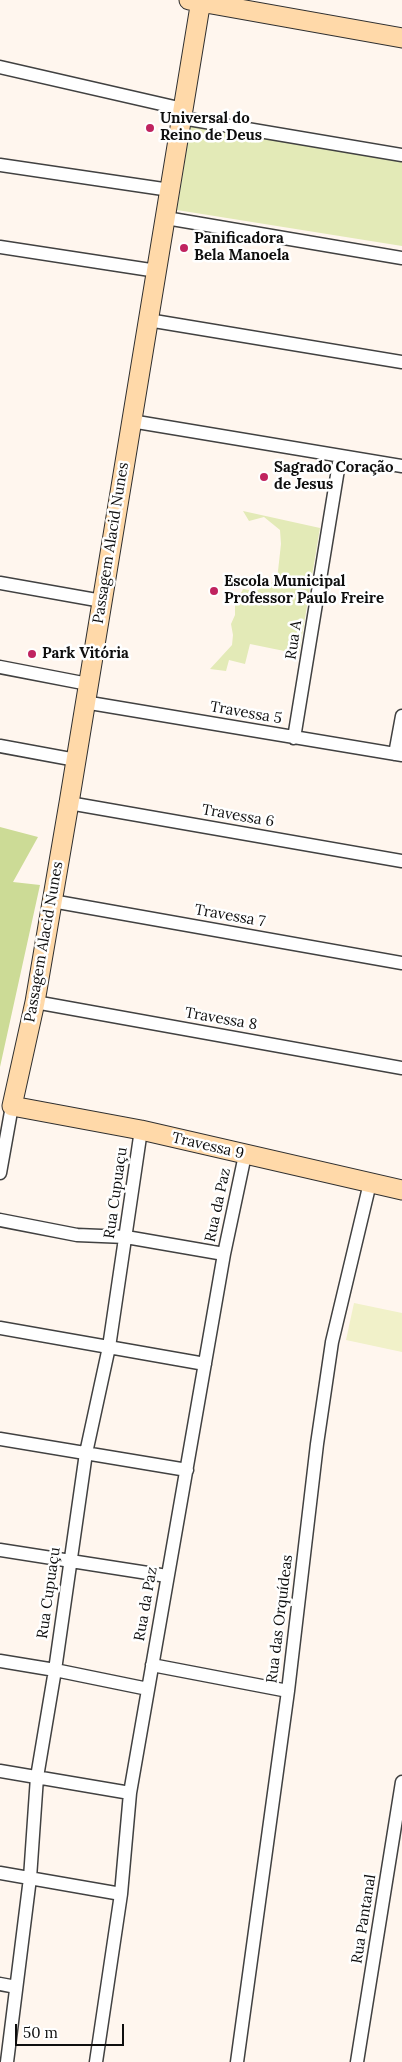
<!DOCTYPE html>
<html>
<head>
<meta charset="utf-8">
<style>
	body { margin:0 }
	#map { position:relative; width:402px; height:2062px; overflow:hidden; background:#fff6ee; font-family:Lora,serif }
	canvas { display:block }
	.scale { position:absolute; left:15px; top:2024px; width:109px; height:22px; box-sizing:border-box; border:2px solid #0e0e0e; border-top:0; padding-left:6px; font-size:15px; line-height:18px; white-space:nowrap; color:#0e0e0e; -webkit-text-stroke:4px #fff; paint-order:stroke }
</style>
</head>
<body>
<div id="map">
<canvas width="402" height="2062"></canvas>
<div class="scale">50 m</div>
</div>
<script>
const ctx = document.querySelector('canvas').getContext('2d');
ctx.lineJoin = 'round';
function fillPath(path, color) { ctx.fillStyle = color; ctx.fill(path, 'evenodd'); }
function stroke(path, color, width, dash) { ctx.strokeStyle = color; ctx.lineWidth = width; ctx.lineCap = dash ? 'butt' : 'round'; ctx.setLineDash(dash || []); ctx.stroke(path); }
function drawText(font, color, halo, rows, align = 'center') {
  ctx.font = font + ' Lora,serif'; ctx.lineWidth = 5; ctx.setLineDash([]); ctx.textBaseline = 'middle'; ctx.strokeStyle = halo; ctx.fillStyle = color; for (const [text, x, y, turn = 0] of rows) {
    ctx.save(); ctx.translate(x, y); ctx.rotate((+turn || 0) * Math.PI / 180); ctx.textAlign = isNaN(turn) ? turn : align; if (halo) ctx.strokeText(text, 0, 0); ctx.fillText(text, 0, 0); ctx.restore();
  }
}
fillPath(new Path2D(`
	M 191,123 L 402,160 L 402,246 L 177,210 Z
	M 243,511 L 320,528 L 299,654 L 250,644 L 245,664 L 229,660 L 226,671 L 210,669 L 232,645 L 233,635 L 231,624 L 235,615 L 235,605 L 243,589 L 256,591 L 277,580 L 281,544 L 280,530 L 264,517 L 249,521 Z`), '#e3eab7');
fillPath(new Path2D(`
	M 0,827 L 38,837 L 13,882 L 40,885 L 0,1067 Z`), '#ccdb96');
fillPath(new Path2D(`
	M 354,1303 L 402,1313 L 402,1352 L 346,1340 Z`), '#f1f1c9');
const street = new Path2D(`
	M 0,67 L 183,109
	M 182,118 L 402,155
	M 0,165 L 170,190
	M 166,218 L 402,258
	M 0,247 L 157,271
	M 148,320 L 402,362
	M 131,421 L 402,466
	M 0,583 L 102,601
	M 0,667 L 88,684
	M 84,702 L 402,755
	M 294,738 L 340,457
	M 0,746 L 76,760
	M 395,754 L 402,716
	M 69,803 L 402,861
	M 52,901 L 402,963
	M 35,1002 L 402,1068
	M 0,1173 L 12,1106
	M 0,1220 L 77,1235 L 126,1237 L 224,1254
	M 0,1328 L 205,1364
	M 0,1439 L 187,1470
	M 0,1550 L 167,1576
	M 0,1661 L 55,1670 L 148,1689
	M 152,1665 L 288,1691
	M 0,1771 L 130,1793
	M 0,1873 L 121,1894
	M 0,1984 L 16,1987
	M 7,2062 L 30,1878 L 37,1777 L 55,1670 L 86,1453 L 109,1347 L 141,1130
	M 96,2062 L 121,1894 L 130,1793 L 224,1254 L 245,1155
	M 237,2062 L 288,1691 L 317,1444 L 332,1342 L 370,1183
	M 357,2062 L 402,1782`);
const secondary = new Path2D(`
	M 189,0 L 402,38
	M 201,0 L 69,803 L 35,1002 L 12,1106 L 141,1130 L 402,1190`);
stroke(street, '#414141', 15);
stroke(secondary, '#303030', 21);
stroke(street, '#fff', 12);
stroke(secondary, '#ffd9a9', 19);
for (const [x, y, r, color] of [
	[150,128,5,"#c0235f"],
	[184,248,5,"#c0235f"],
	[264,477,5,"#c0235f"],
	[214,591,5,"#c0235f"],
	[32,654,5,"#c0235f"]
]) { const dot = new Path2D(); dot.arc(x, y, r, 0, 2 * Math.PI); ctx.fillStyle = color; ctx.fill(dot); stroke(dot, '#fff', 2); }
drawText('bold 15px', '#0e0e0e', '#fff', [
	["Universal do",160,119],
	["Reino de Deus",160,136],
	["Panificadora",194,239],
	["Bela Manoela",194,256],
	["Sagrado Coração",274,468],
	["de Jesus",274,485],
	["Escola Municipal",224,582],
	["Professor Paulo Freire",224,599],
	["Park Vitória",42,654]
], 'left');
drawText('15px', '#0e0e0e', '#fff', [
	["Passagem Alacid Nunes",111,543,-81],
	["Rua A",294,640,-81],
	["Travessa 5",246,713,10],
	["Travessa 6",238,816,10],
	["Travessa 7",230,916,10],
	["Passagem Alacid Nunes",44,942,-80],
	["Travessa 8",221,1019,10],
	["Travessa 9",208,1146,13],
	["Rua Cupuaçu",116,1193,-82],
	["Rua da Paz",218,1205,-78],
	["Rua Cupuaçu",49,1593,-82],
	["Rua da Paz",146,1604,-80],
	["Rua das Orquídeas",280,1619,-83],
	["Rua Pantanal",364,1919,-81]
]);
</script>
</body>
</html>
